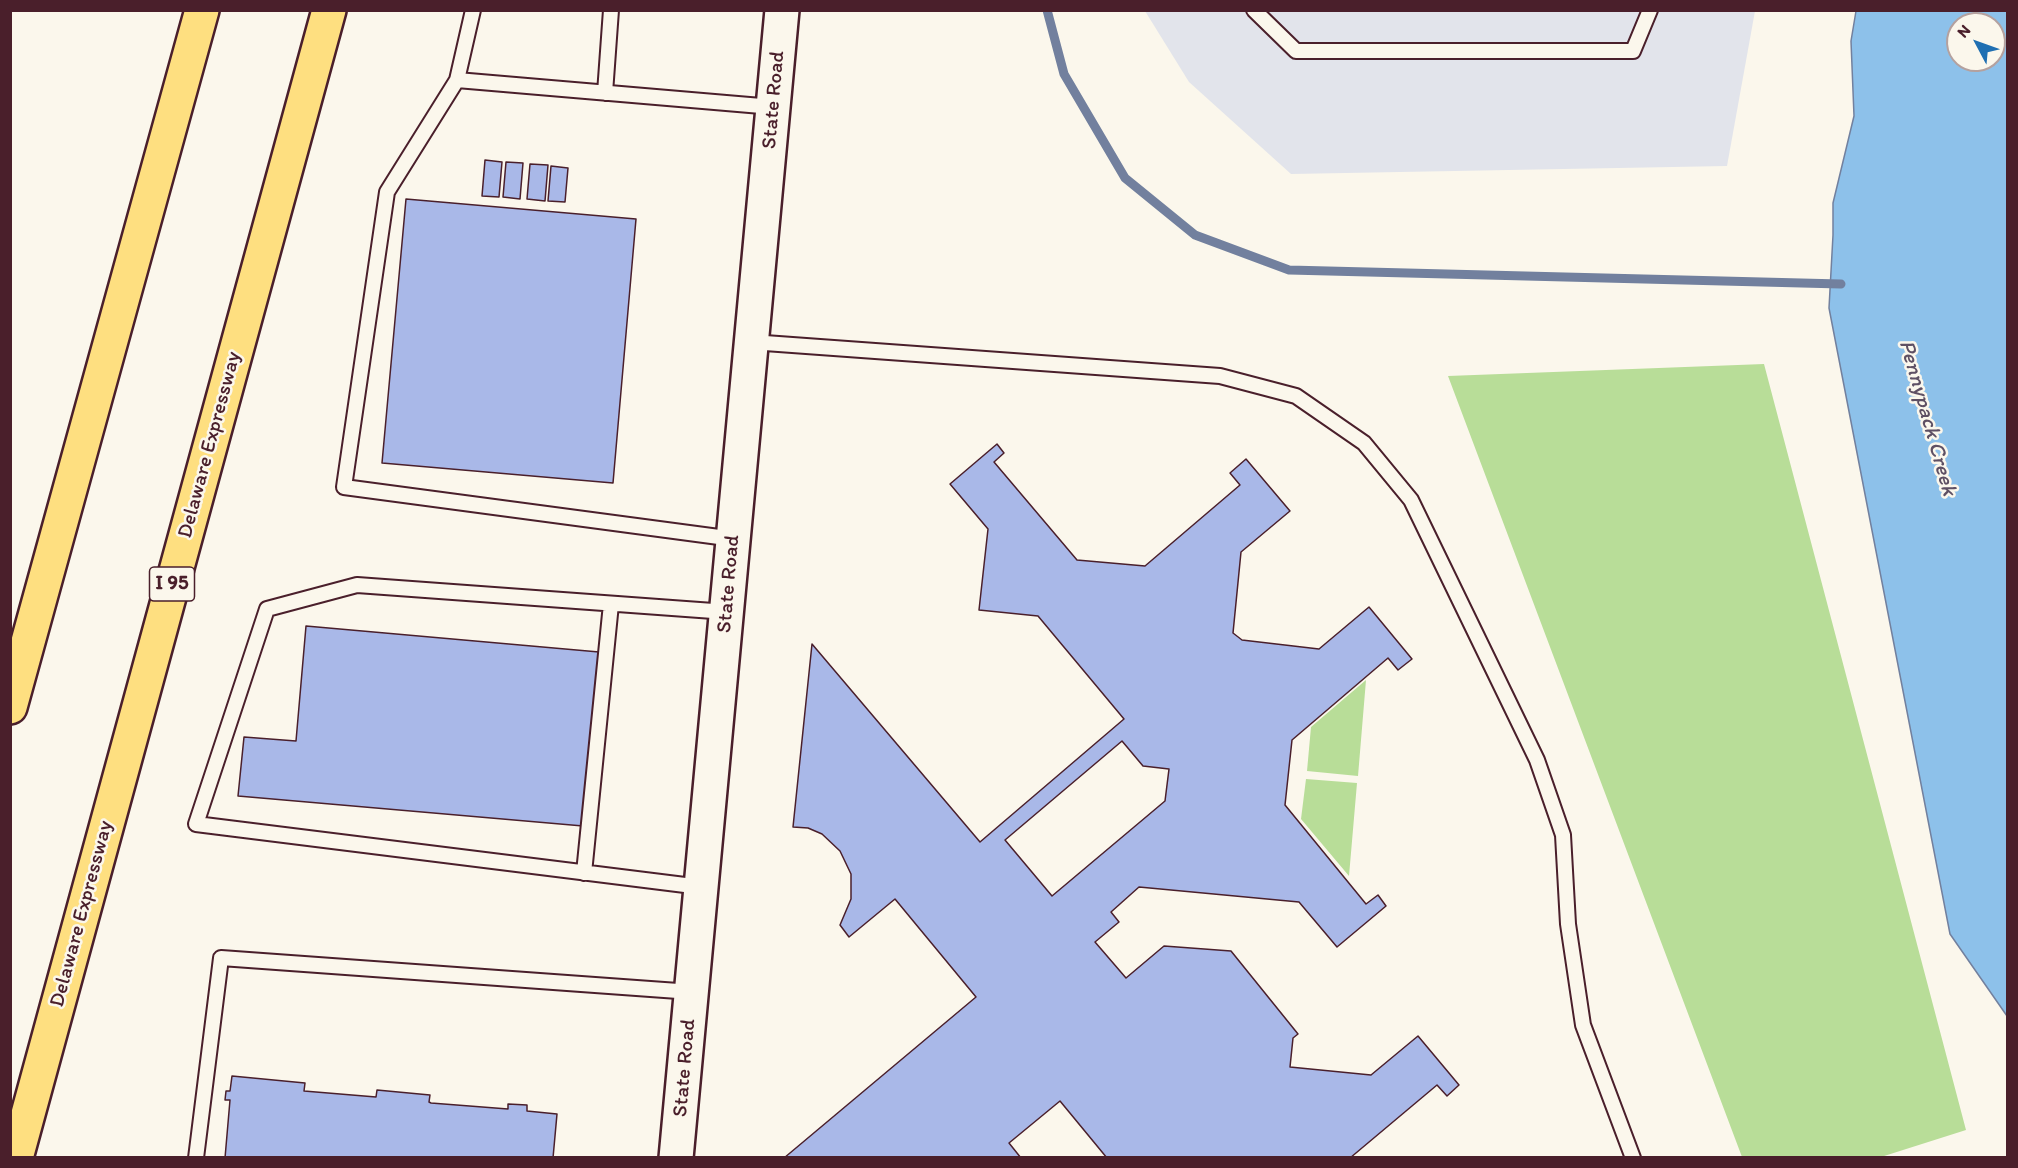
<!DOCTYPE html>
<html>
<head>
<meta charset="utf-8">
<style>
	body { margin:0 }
	#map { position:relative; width:2018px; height:1168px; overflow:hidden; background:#fbf7ec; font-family:Itim,sans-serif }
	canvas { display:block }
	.frame { position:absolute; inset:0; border:12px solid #4a1f2b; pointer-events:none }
	.north { position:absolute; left:1946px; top:12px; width:60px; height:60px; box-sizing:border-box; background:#fbf7ec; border:2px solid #b4a19f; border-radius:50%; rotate:311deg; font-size:16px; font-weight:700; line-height:24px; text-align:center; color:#4a1f2b }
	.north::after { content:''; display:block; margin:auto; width:21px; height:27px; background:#1f6fb2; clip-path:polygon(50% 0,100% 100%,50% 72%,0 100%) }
</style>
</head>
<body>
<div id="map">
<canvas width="2018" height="1168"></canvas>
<div class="frame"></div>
<div class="north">N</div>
</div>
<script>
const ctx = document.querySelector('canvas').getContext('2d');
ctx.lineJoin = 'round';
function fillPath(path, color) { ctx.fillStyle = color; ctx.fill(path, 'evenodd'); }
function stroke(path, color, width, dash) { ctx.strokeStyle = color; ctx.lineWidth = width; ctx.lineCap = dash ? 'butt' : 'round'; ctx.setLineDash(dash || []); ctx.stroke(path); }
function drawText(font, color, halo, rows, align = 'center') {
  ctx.font = font + ' Itim,sans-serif'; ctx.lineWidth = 5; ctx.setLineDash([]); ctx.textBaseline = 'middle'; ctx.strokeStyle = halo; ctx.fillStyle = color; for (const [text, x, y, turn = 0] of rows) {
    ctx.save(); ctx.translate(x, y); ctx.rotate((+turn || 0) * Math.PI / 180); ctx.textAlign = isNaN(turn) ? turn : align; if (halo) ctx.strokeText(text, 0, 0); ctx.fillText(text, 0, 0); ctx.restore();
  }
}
fillPath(new Path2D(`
	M 1145,11 L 1755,11 L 1727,166 L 1291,174 L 1189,82 Z`), '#e2e4eb');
fillPath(new Path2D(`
	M 1764,364 L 1966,1130 L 1881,1157 L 1742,1157 L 1448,376 Z
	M 1366,680 L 1358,776 L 1307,771 L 1311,727 Z
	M 1306,779 L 1357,783 L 1349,876 L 1301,819 Z`), '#b8dd98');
const water = new Path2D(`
	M 1856,11 L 2007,11 L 2007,1016 L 1950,934 L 1829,308 L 1833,235 L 1833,203 L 1854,116 L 1851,41 ZM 1958,24 L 1994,24 L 1994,60 L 1958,60 Z`);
fillPath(water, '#8dc1ea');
stroke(water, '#72809e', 1.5);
stroke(new Path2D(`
	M 1047,10 L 1064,74 L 1125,178 L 1195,235 L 1289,270 L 1841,284`), '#72809e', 9);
const building = new Path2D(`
	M 485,160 L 502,162 L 499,197 L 482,196 Z
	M 506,162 L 523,163 L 520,199 L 503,197 Z
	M 530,164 L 548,165 L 545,201 L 527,199 Z
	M 551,166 L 568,168 L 565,202 L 548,201 Z
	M 406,199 L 636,219 L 613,483 L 382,463 Z
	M 997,444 L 1004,453 L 994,462 L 1077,560 L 1145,566 L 1240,485 L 1230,473 L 1246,459 L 1290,511 L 1241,552 L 1233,633 L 1242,640 L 1319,649 L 1369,607 L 1412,659 L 1398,670 L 1388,658 L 1292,740 L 1285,805 L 1366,904 L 1378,895 L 1386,906 L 1337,947 L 1299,902 L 1139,887 L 1111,912 L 1119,922 L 1095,942 L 1126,978 L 1164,946 L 1231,951 L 1298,1034 L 1293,1038 L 1290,1067 L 1371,1075 L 1418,1036 L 1459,1085 L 1447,1096 L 1437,1085 L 1350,1158 L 1107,1158 L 1060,1101 L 1009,1143 L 1021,1158 L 784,1158 L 976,997 L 895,899 L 849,937 L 840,925 L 851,899 L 851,874 L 840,851 L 822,834 L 808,828 L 793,827 L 812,644 L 980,842 L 1124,719 L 1038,616 L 979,610 L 988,529 L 950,484 ZM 1122,741 L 1143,766 L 1169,769 L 1165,801 L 1052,896 L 1005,840 Z
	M 306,626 L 599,652 L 583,826 L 238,796 L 244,737 L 296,741 Z
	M 232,1076 L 305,1083 L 304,1091 L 376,1097 L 377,1090 L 430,1095 L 429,1102 L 431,1103 L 508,1109 L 508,1104 L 527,1105 L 527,1111 L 557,1114 L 553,1158 L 225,1158 L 230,1100 L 225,1100 L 226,1091 L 230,1091 Z`);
fillPath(building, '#a9b8e8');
stroke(building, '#4a1f2b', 1.5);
const lane = new Path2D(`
	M 473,10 L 457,80 L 773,107
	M 1254,10 L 1296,51 L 1633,51 L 1650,10
	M 457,80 L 387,192 L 344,487 L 734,539
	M 605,93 L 611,10
	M 751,342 L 1220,376 L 1296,396 L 1364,443 L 1411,500 L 1537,760 L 1563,835 L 1568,924 L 1583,1025 L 1633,1158
	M 584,873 L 611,604
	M 701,887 L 196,824 L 267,609 L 357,585 L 727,612
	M 196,1158 L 221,958 L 692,992`);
const secondary = new Path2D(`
	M 676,1158 L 782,10`);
const highway = new Path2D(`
	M 10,707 L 202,10
	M 16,1158 L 329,10`);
stroke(lane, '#4a1f2b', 18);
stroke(secondary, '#4a1f2b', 38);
stroke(highway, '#4a1f2b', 38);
stroke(lane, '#fbf7ec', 14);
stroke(secondary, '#fbf7ec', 33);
stroke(highway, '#fedf80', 33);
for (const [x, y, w] of [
	[172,584,45]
]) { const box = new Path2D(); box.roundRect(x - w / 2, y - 17, w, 34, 4.5); ctx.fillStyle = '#fbf7ec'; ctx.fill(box); stroke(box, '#4a1f2b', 1.5); }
drawText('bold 20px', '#4a1f2b', null, [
	["I 95",172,584]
]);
drawText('21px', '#4a1f2b', '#fbf7ec', [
	["State Road",774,100,-85],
	["Delaware Expressway",210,445,-75],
	["State Road",729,584,-85],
	["Delaware Expressway",82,914,-75],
	["State Road",685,1068,-85]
]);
drawText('italic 22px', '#5e5064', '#fbf7ec', [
	["Pennypack Creek",1927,418,74]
]);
</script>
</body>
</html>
